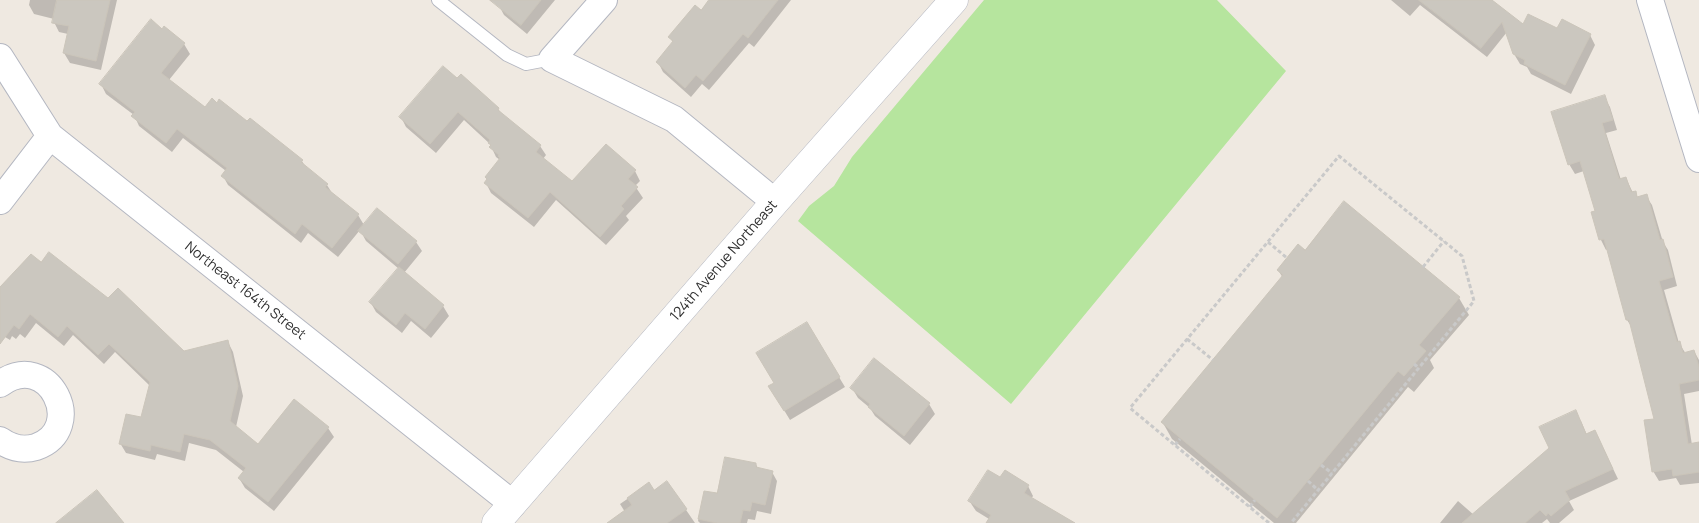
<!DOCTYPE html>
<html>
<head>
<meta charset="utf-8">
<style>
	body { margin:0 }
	canvas { display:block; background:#efe9e1 }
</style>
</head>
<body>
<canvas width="1699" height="523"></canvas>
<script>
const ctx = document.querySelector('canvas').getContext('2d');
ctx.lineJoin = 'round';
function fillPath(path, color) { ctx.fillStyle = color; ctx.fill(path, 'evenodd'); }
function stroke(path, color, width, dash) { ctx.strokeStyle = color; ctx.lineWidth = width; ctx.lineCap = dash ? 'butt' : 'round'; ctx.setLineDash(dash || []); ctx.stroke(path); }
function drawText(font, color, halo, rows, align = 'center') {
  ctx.font = font + ' Manrope,sans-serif'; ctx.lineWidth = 5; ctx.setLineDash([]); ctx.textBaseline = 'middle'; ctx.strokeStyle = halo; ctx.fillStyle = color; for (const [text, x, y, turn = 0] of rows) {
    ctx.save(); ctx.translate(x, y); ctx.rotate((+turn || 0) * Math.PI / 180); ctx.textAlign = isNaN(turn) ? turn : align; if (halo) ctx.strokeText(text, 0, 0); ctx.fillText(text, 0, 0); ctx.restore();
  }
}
fillPath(new Path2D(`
	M 984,0 L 1217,0 L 1286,71 L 1011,404 L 798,221 L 809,206 L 834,186 L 852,157 Z`), '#b6e59e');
fillPath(new Path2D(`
	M 30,0 L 117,0 L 101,70 L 70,63 L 64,53 L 68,34 L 59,32 L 54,22 L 54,19 L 34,14 L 29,5 Z
	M 496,0 L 555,0 L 527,34 L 504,15 Z
	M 710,0 L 791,0 L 754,47 L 749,43 L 709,90 L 702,84 L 691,97 L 663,72 L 658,62 L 673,43 L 670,37 L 701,12 Z
	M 1391,0 L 1490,0 L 1524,26 L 1590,35 L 1595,45 L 1571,94 L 1531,74 L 1527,67 L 1520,64 L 1514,54 L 1507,32 L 1487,57 L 1420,5 L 1410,16 Z
	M 162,31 L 184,44 L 190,54 L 169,80 L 205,109 L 247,123 L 250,120 L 302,161 L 306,168 L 327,185 L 332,193 L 358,215 L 364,225 L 416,242 L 422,251 L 404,273 L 443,306 L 449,316 L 431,338 L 411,321 L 402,333 L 376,312 L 371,303 L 399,269 L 366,241 L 360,230 L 338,257 L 308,233 L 301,243 L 228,185 L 223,176 L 226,171 L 183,138 L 172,152 L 139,126 L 134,115 L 106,94 L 101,84 Z
	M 457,80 L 498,109 L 502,114 L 540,146 L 546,155 L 543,159 L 572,183 L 635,171 L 640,181 L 635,186 L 643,198 L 626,216 L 629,220 L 606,245 L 556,200 L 534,227 L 491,193 L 486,183 L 500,160 L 496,157 L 490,144 L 464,120 L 436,153 L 406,127 L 401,117 Z
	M 1604,97 L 1610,107 L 1617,130 L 1606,133 L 1621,180 L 1626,178 L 1633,193 L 1635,192 L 1638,198 L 1646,196 L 1652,205 L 1663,242 L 1668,250 L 1677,286 L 1664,290 L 1679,343 L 1686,354 L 1694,351 L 1699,360 L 1699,391 L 1684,394 L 1692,445 L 1699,444 L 1699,483 L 1680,485 L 1676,478 L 1659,481 L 1653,471 L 1656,420 L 1633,329 L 1627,320 L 1608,249 L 1606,250 L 1601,240 L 1593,213 L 1596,212 L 1584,171 L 1575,174 L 1569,164 Z
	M 41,264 L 108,300 L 184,352 L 228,342 L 233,352 L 243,396 L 236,427 L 258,446 L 328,428 L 334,437 L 274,511 L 245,488 L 239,478 L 244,472 L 216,450 L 189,443 L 185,461 L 157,454 L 155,460 L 126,453 L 120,443 L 142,419 L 150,386 L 115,352 L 104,364 L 73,335 L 64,346 L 36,323 L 25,338 L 20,334 L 16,339 L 12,336 L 10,340 L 5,337 L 0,342 L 0,289 Z
	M 1278,270 L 1459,298 L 1469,315 L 1430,360 L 1434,368 L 1414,392 L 1408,387 L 1296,523 L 1274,523 L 1172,439 L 1163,423 L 1283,278 Z
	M 807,324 L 845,387 L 790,420 L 770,387 L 776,383 Z
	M 852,388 L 929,404 L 935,414 L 910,445 L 875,416 L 870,408 L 858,398 Z
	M 1581,421 L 1587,435 L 1595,431 L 1618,479 L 1569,501 L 1574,510 L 1559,523 L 1550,523 L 1547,519 L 1542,523 L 1440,523 L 1458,501 L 1474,515 Z
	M 756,464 L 758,469 L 772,472 L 777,481 L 771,514 L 757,511 L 755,520 L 748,519 L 747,523 L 700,523 L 698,521 L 705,492 L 718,495 Z
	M 1001,479 L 1028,486 L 1033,496 L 1031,499 L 1062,517 L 1063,516 L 1072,523 L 987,523 L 989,519 L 976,511 L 970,502 Z
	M 667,482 L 695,523 L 627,523 L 625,512 L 620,504 L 649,484 L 654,491 Z`), '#0003');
const building = new Path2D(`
	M 57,0 L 110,0 L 96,61 L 63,53 L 69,26 L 52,23 Z
	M 490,0 L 541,0 L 521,25 Z
	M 709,0 L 778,0 L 748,38 L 743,34 L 703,81 L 696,75 L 685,88 L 656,62 L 673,41 L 668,37 L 695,5 L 701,10 Z
	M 1419,0 L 1492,0 L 1523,24 L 1528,14 L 1557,28 L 1562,19 L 1591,34 L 1565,85 L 1524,64 L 1525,60 L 1513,54 L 1502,22 L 1481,48 Z
	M 151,19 L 162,29 L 164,26 L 185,43 L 161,73 L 205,107 L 212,98 L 217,103 L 219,99 L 247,121 L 250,118 L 303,160 L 301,162 L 328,184 L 325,187 L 359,214 L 332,248 L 302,224 L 295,234 L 221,176 L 227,168 L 177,129 L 166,143 L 131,116 L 135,112 L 99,84 Z
	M 443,66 L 457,78 L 461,74 L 499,108 L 498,110 L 541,145 L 536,152 L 572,181 L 606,144 L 636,170 L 628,179 L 638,187 L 621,206 L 624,209 L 600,237 L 550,192 L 528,218 L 484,183 L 487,179 L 485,177 L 500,158 L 498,156 L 499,155 L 489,147 L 491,145 L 488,143 L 490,140 L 458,112 L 430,144 L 399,117 Z
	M 1605,95 L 1613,120 L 1602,123 L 1619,179 L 1626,177 L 1631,192 L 1636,191 L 1637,197 L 1647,194 L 1660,240 L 1663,239 L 1673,277 L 1659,281 L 1672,327 L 1677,342 L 1680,341 L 1683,353 L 1694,350 L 1699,367 L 1699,380 L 1679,384 L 1688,444 L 1699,442 L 1699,472 L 1673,476 L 1672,469 L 1652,472 L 1644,420 L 1654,419 L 1629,320 L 1626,320 L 1604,239 L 1599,240 L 1591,212 L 1595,211 L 1580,161 L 1568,165 L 1551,112 Z
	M 1344,201 L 1460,297 L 1419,345 L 1426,351 L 1404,376 L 1398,371 L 1277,518 L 1161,422 L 1283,275 L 1277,270 L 1298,244 L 1305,250 Z
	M 377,208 L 417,241 L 398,264 L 358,231 Z
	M 49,252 L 108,298 L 118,288 L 184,351 L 228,340 L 238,386 L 230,421 L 258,444 L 294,399 L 329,427 L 268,502 L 238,478 L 246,468 L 210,440 L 184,434 L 180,452 L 151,445 L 150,451 L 119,444 L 126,414 L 141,417 L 150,382 L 109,344 L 98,355 L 67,326 L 58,337 L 30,314 L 19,329 L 14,325 L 0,344 L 0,287 L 31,254 L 41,262 Z
	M 399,267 L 444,305 L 425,329 L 405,313 L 396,325 L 369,302 Z
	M 807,322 L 840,377 L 784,411 L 768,386 L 774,383 L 756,353 Z
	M 874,358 L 930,403 L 904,436 L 868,407 L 870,404 L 850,388 Z
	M 1576,410 L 1586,434 L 1595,430 L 1613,469 L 1565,491 L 1570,500 L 1551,516 L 1548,513 L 1546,516 L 1540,510 L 1525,523 L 1462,523 L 1549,448 L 1539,427 Z
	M 725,457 L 756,463 L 756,467 L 773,471 L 765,505 L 752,502 L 750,511 L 743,510 L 740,523 L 717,523 L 698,519 L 704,491 L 717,493 Z
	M 988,470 L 1000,477 L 1005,470 L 1029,485 L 1024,493 L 1075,523 L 986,523 L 991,515 L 968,501 Z
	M 667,481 L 687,509 L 667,523 L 607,523 L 632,505 L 627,498 L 649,482 L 654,490 Z
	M 97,490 L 124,523 L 56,523 Z`);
fillPath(building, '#cbc7bf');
stroke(building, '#cbc5ba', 1);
const lane = new Path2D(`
	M 438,0 L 507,55 L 526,64 L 552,59`);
const street = new Path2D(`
	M 604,0 L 552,59 L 674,119 L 775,202
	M 1650,0 L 1699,159
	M 0,57 L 50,136 L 513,504
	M 0,201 L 50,136
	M 0,384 C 49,348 88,429 36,447 C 22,451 11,448 0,440`);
const secondary = new Path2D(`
	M 496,523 L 775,202 L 954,0`);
stroke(lane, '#b4b7c1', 14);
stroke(street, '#b4b7c1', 28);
stroke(secondary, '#b4b7c1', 29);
stroke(new Path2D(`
	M 1268,242 L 1287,258
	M 1423,267 L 1444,241
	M 1187,339 L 1213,360
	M 1414,364 L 1419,368
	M 1175,445 L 1180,439
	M 1321,465 L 1332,473
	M 1308,481 L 1318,490
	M 1250,507 L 1255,500
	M 1269,523 L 1130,408 L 1339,156 L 1462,256 L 1474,301 L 1291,523`), '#c9c9c9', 3, [4, 2.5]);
stroke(lane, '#fff', 12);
stroke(street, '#fff', 26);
stroke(secondary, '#fff', 28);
drawText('14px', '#2e2e2e', '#fff', [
	["124th Avenue Northeast",724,261,-49],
	["Northeast 164th Street",245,291,38]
]);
</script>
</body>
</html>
